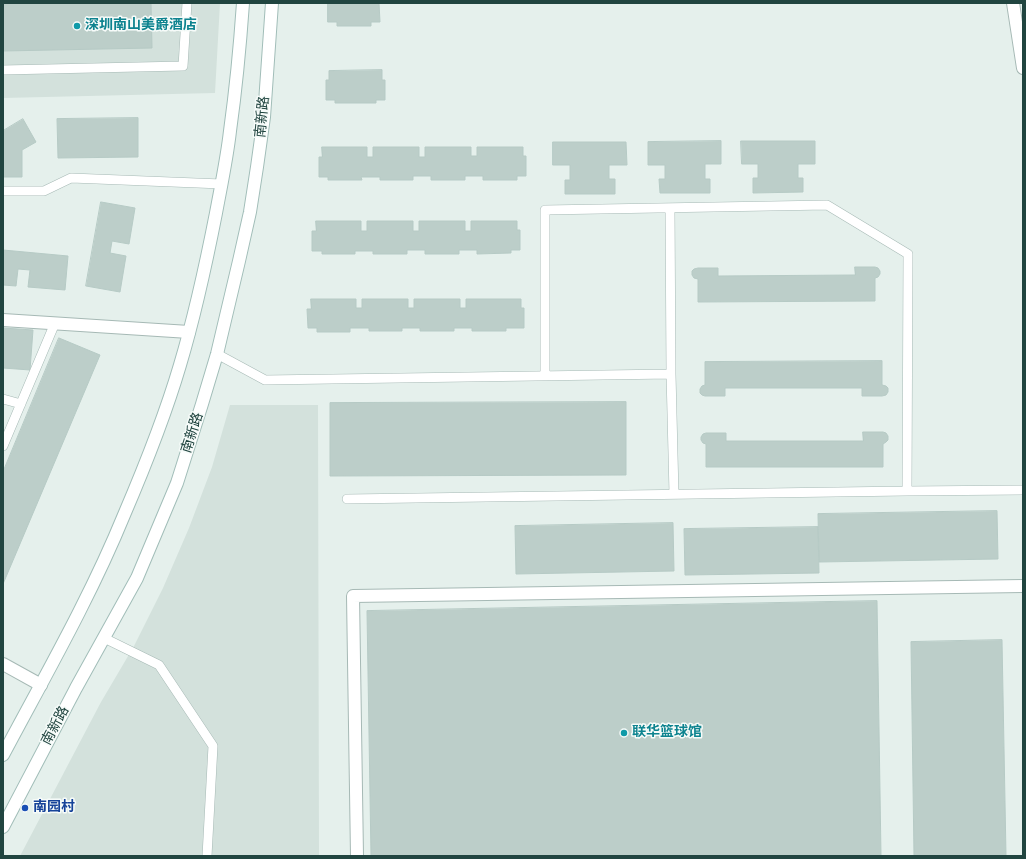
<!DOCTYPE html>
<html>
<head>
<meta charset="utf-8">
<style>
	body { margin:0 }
	#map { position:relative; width:1026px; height:859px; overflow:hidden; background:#e5f0ec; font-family:Jost,sans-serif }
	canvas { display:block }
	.frame { position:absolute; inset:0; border:4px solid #214540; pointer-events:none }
</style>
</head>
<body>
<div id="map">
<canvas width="1026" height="859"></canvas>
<div class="frame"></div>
</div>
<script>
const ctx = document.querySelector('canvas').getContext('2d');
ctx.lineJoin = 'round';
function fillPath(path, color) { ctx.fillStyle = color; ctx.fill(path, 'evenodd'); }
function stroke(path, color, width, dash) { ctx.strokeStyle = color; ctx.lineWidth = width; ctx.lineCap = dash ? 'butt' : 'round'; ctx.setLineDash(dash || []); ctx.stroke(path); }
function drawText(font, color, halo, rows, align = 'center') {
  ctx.font = font + ' Jost,"Noto Sans SC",sans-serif'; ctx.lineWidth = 3; ctx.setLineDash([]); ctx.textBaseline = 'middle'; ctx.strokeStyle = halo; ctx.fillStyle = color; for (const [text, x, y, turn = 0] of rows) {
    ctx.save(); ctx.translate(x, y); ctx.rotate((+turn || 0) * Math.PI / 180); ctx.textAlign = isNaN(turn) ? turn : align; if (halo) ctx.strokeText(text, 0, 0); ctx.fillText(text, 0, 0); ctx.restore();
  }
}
fillPath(new Path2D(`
	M 3,3 L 220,3 L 215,93 L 3,98 Z
	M 230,405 L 318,405 L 319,856 L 20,856 L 101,702 L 134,646 L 163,588 L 189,528 L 212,467 Z`), '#d3e1dc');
const building = new Path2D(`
	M 3,3 L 151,3 L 152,48 L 3,51 Z
	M 328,3 L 379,3 L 380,22 L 371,22 L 371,26 L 337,26 L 337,22 L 328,22 Z
	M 382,70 L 382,80 L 385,80 L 385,100 L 376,100 L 376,103 L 335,103 L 335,100 L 326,100 L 326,80 L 329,80 L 329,71 Z
	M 138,118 L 138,157 L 58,158 L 57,119 Z
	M 23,119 L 36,142 L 22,150 L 22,177 L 3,177 L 3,131 Z
	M 721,141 L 721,164 L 705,164 L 705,179 L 710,179 L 710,193 L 660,193 L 659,179 L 665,179 L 665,165 L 648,165 L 648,142 Z
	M 741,141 L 815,141 L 815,164 L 798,164 L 798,178 L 803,178 L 803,192 L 753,193 L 753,178 L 758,178 L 758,164 L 742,164 Z
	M 553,142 L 626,142 L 627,165 L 609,165 L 609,179 L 615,179 L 615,194 L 565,194 L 565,180 L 570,180 L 570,165 L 553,165 Z
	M 322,147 L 367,147 L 367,157 L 373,157 L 373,147 L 419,147 L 419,157 L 425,157 L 425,147 L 471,147 L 471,156 L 477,156 L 477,147 L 523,147 L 523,156 L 526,156 L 526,176 L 517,176 L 517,180 L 483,180 L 483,176 L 465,176 L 465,180 L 431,180 L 431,176 L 413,176 L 413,180 L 380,180 L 380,177 L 361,177 L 362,180 L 328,180 L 328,177 L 319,177 L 319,157 L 322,157 Z
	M 101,202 L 135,208 L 129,244 L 112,241 L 110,253 L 126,256 L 120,292 L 86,286 Z
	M 316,221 L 361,221 L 361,231 L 367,231 L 367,221 L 413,221 L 413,231 L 419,231 L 419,221 L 465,221 L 465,231 L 471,231 L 471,221 L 517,221 L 517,230 L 520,230 L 520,250 L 511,250 L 511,253 L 477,254 L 477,250 L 459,250 L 459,254 L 425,254 L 425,250 L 407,250 L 407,254 L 373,254 L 373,251 L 355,251 L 355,254 L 322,254 L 322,251 L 312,251 L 312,231 L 316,231 Z
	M 3,250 L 68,256 L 65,290 L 28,287 L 30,270 L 18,269 L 16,286 L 3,285 Z
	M 855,267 L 875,267 L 878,268 L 880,271 L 880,274 L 878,277 L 875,278 L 875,301 L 698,302 L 698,279 L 694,278 L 692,275 L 692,271 L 694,269 L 698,268 L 718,268 L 718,276 L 855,275 Z
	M 311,299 L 356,299 L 356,308 L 362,308 L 362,299 L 408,299 L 408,308 L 414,308 L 414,299 L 460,299 L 460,308 L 466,308 L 466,299 L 521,299 L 521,308 L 524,308 L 524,328 L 506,328 L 506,331 L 472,331 L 472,328 L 454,328 L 454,331 L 420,331 L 420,328 L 402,328 L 402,331 L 369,331 L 369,328 L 350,328 L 350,332 L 317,332 L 317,328 L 308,328 L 307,309 L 311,309 Z
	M 3,328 L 33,330 L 30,370 L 3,368 Z
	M 59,338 L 100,355 L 3,584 L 3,472 Z
	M 882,361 L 882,385 L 886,386 L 888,388 L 888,392 L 886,395 L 882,396 L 862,396 L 862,388 L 725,388 L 725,396 L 705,396 L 702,395 L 700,393 L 700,389 L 702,386 L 705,385 L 705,362 Z
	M 626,402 L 626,475 L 330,476 L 330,403 Z
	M 863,432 L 883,432 L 886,433 L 888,436 L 888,440 L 886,442 L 883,444 L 883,467 L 706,467 L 706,444 L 703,443 L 701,440 L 701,437 L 703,434 L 706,433 L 726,433 L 726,441 L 863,441 Z
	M 997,511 L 998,559 L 819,562 L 818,514 Z
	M 673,523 L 674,571 L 516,574 L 515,526 Z
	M 818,527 L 819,573 L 685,575 L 684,529 Z
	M 877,601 L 881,856 L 371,856 L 367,611 Z
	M 1002,640 L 1006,856 L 914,856 L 911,642 Z`);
fillPath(building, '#bccec9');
stroke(building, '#b6cac5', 1);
const service = new Path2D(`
	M 3,70 L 183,66 L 187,3
	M 3,191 L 44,191 L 71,178 L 222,184
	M 670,208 L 671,374 L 674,494
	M 217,354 L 265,380 L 671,374
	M 545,376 L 545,210 L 827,205 L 908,254 L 907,491
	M 3,399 L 21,404
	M 3,446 L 55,323
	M 347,499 L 907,491 L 1023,490
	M 104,638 L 159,665 L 213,746 L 207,856`);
const minor = new Path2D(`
	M 1013,3 L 1023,68
	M 3,320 L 189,332
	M 3,664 L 41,685
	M 357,856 L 353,596 L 1023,586`);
const secondary = new Path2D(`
	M 3,755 C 45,676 90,598 124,515 C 145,466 165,416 180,365 C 195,315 206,264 216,213 C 221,186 227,158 230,131 C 236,88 240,46 243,3
	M 3,827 L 76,688 L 137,578 L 177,483 L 202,404 L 217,354 L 239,261 L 250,212 L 257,167 L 264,117 L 272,3`);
stroke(service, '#a6b9b5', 10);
stroke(minor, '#a6b9b5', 14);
stroke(secondary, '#a1bdb8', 14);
stroke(service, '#fff', 9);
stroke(minor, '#fff', 12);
stroke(secondary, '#fff', 12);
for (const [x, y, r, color] of [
	[77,26,4,"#0f9aa8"],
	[624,733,4,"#0f9aa8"],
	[25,808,4,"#1a4fb4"]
]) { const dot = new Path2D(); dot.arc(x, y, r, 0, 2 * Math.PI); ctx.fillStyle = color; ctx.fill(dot); stroke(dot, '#f6fbf9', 1.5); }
drawText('bold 14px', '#0d838f', '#f6fbf9', [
	["深圳南山美爵酒店",85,26],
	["联华篮球馆",632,733]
], 'left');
drawText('14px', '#214540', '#f6fbf9', [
	["南新路",263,117,-84],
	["南新路",193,433,-72],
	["南新路",56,726,-62]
]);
drawText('bold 14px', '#164399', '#f6fbf9', [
	["南园村",33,808]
], 'left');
</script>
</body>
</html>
